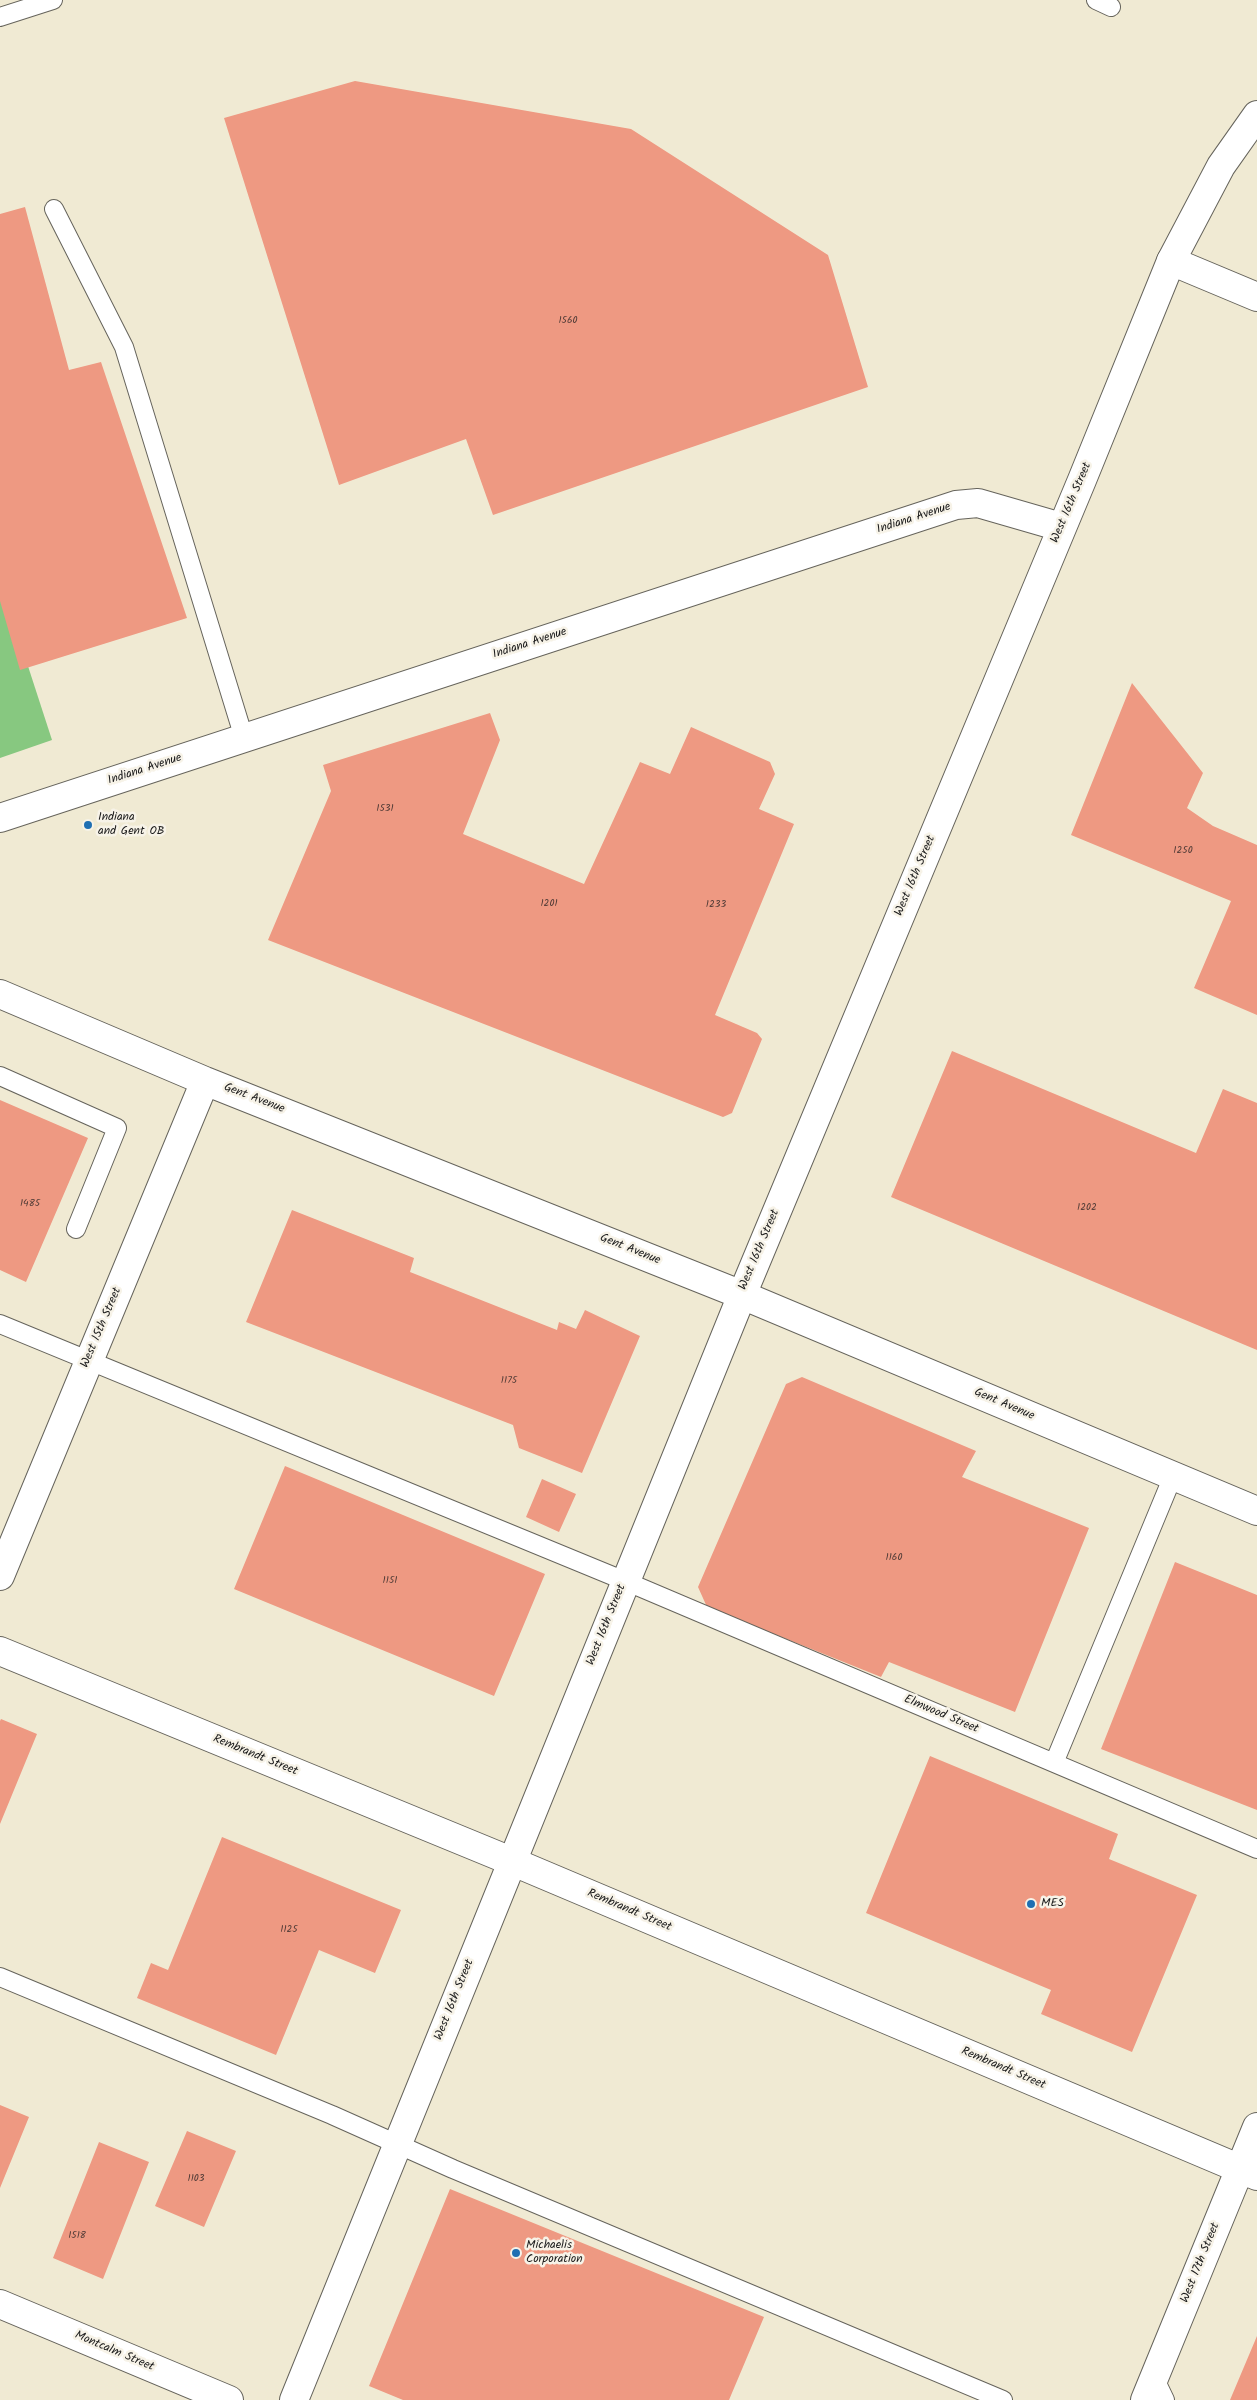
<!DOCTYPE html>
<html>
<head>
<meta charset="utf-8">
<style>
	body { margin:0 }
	canvas { display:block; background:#f0ead3 }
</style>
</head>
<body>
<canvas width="1257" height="2400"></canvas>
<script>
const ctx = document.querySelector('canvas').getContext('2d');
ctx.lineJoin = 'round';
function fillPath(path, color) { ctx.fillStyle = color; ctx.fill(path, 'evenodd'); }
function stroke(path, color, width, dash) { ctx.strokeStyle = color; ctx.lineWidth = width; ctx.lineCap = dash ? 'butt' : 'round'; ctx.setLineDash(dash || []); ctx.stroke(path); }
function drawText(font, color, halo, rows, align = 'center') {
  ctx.font = font + ' Kalam,sans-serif'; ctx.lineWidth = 5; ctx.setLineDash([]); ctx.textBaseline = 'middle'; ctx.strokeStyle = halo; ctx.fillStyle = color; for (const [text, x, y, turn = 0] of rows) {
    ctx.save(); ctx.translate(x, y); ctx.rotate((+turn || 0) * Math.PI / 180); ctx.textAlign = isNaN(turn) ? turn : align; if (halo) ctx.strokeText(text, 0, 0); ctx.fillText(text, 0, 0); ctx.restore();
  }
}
fillPath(new Path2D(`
	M 0,580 L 52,740 L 0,758 Z`), '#87c880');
fillPath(new Path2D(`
	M 355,81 L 631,129 L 828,255 L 868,387 L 493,515 L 466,439 L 339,485 L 224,118 Z
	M 25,207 L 69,370 L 101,362 L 187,618 L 20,670 L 0,601 L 0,214 Z
	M 1132,683 L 1203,773 L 1187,808 L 1213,826 L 1257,845 L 1257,1015 L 1194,988 L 1231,901 L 1071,835 Z
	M 490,713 L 500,740 L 463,834 L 584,884 L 640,762 L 670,774 L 691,727 L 770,762 L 775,774 L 759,809 L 794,824 L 715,1015 L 757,1033 L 762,1039 L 732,1113 L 723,1117 L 268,940 L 331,791 L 323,765 Z
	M 952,1051 L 1196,1153 L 1223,1089 L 1257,1103 L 1257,1350 L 891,1197 Z
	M 0,1100 L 88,1138 L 26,1282 L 0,1270 Z
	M 292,1210 L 414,1258 L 410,1272 L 557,1330 L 559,1322 L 576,1329 L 585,1310 L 640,1336 L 582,1473 L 519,1448 L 513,1425 L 246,1322 Z
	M 802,1377 L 976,1451 L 962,1477 L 1089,1528 L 1015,1712 L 889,1662 L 881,1677 L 707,1607 L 698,1587 L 786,1384 Z
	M 285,1466 L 545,1574 L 494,1696 L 234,1589 Z
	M 542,1479 L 576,1494 L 559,1532 L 526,1517 Z
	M 1175,1562 L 1257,1595 L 1257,1810 L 1101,1749 Z
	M 1,1719 L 37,1734 L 0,1824 L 0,1721 Z
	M 930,1756 L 1118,1834 L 1109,1859 L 1197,1895 L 1132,2052 L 1041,2014 L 1051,1990 L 866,1913 Z
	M 222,1837 L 401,1910 L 375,1973 L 319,1950 L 276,2055 L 137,1998 L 151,1963 L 168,1970 Z
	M 0,2105 L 29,2117 L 0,2188 Z
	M 187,2131 L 236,2151 L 204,2227 L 155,2206 Z
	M 99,2142 L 149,2162 L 103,2279 L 53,2258 Z
	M 450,2189 L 764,2317 L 729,2400 L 403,2400 L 369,2386 Z
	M 1257,2336 L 1257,2400 L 1230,2400 Z`), '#ee9982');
const service = new Path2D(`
	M 1096,0 L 1111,7
	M 0,17 L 53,0
	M 54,209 L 124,347 L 244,738
	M 0,1076 L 117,1128 L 76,1229
	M 0,1324 L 625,1581 L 1257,1849
	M 1054,1763 L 1173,1476
	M 0,1977 L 332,2115 L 453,2169 L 1003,2400
	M 1154,2377 L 1165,2400`);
const minor = new Path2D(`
	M 1171,261 L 1257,297
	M 0,994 L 205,1081 L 742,1295 L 1257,1511
	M 0,1576 L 205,1081
	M 0,1651 L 511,1861 L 1257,2176
	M 0,2304 L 229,2400
	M 1145,2400 L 1257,2127`);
const secondary = new Path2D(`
	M 0,818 L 956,505 L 978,503 L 1061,527`);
const primary = new Path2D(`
	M 294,2400 L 742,1295 L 1082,480 L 1171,261 L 1221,166 L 1257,115`);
stroke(service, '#66645c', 20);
stroke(minor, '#66645c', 30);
stroke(secondary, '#66645c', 30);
stroke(primary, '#66645c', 30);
stroke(service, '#fff', 18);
stroke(minor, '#fff', 28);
stroke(secondary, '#fff', 28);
stroke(primary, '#fff', 28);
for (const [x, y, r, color] of [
	[88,825,5,"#1f6fb2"],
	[1031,1904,5,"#1f6fb2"],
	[516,2253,5,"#1f6fb2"]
]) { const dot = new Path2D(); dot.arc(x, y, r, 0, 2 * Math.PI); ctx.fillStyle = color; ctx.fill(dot); stroke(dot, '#f7f3e8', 2); }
drawText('10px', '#503b36', null, [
	["1560",568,321],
	["1531",385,809],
	["1250",1183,851],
	["1201",549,904],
	["1233",716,905],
	["1485",30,1204],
	["1202",1087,1208],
	["1175",509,1381],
	["1160",894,1558],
	["1151",390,1581],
	["1125",289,1930],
	["1103",196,2179],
	["1518",77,2236]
]);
drawText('12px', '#1c1c1c', '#f7f3e8', [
	["West 16th Street",1072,503,-67],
	["Indiana Avenue",914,519,-18],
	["Indiana Avenue",530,644,-18],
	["Indiana Avenue",145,770,-18],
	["West 16th Street",916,876,-67],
	["Gent Avenue",254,1099,21],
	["Gent Avenue",630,1250,22],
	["West 16th Street",760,1250,-67],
	["West 15th Street",102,1328,-67],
	["Gent Avenue",1004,1405,23],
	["West 16th Street",607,1625,-68],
	["Elmwood Street",941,1715,23],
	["Rembrandt Street",255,1756,22],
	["Rembrandt Street",629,1911,23],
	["West 16th Street",455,2000,-68],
	["Rembrandt Street",1003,2069,23],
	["West 17th Street",1201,2263,-68],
	["Montcalm Street",114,2352,23]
]);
drawText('12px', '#1c1c1c', '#f7f3e8', [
	["Indiana",98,818],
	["and Gent OB",98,832],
	["MES",1041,1904],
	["Michaelis",526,2246],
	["Corporation",526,2260]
], 'left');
</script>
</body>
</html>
